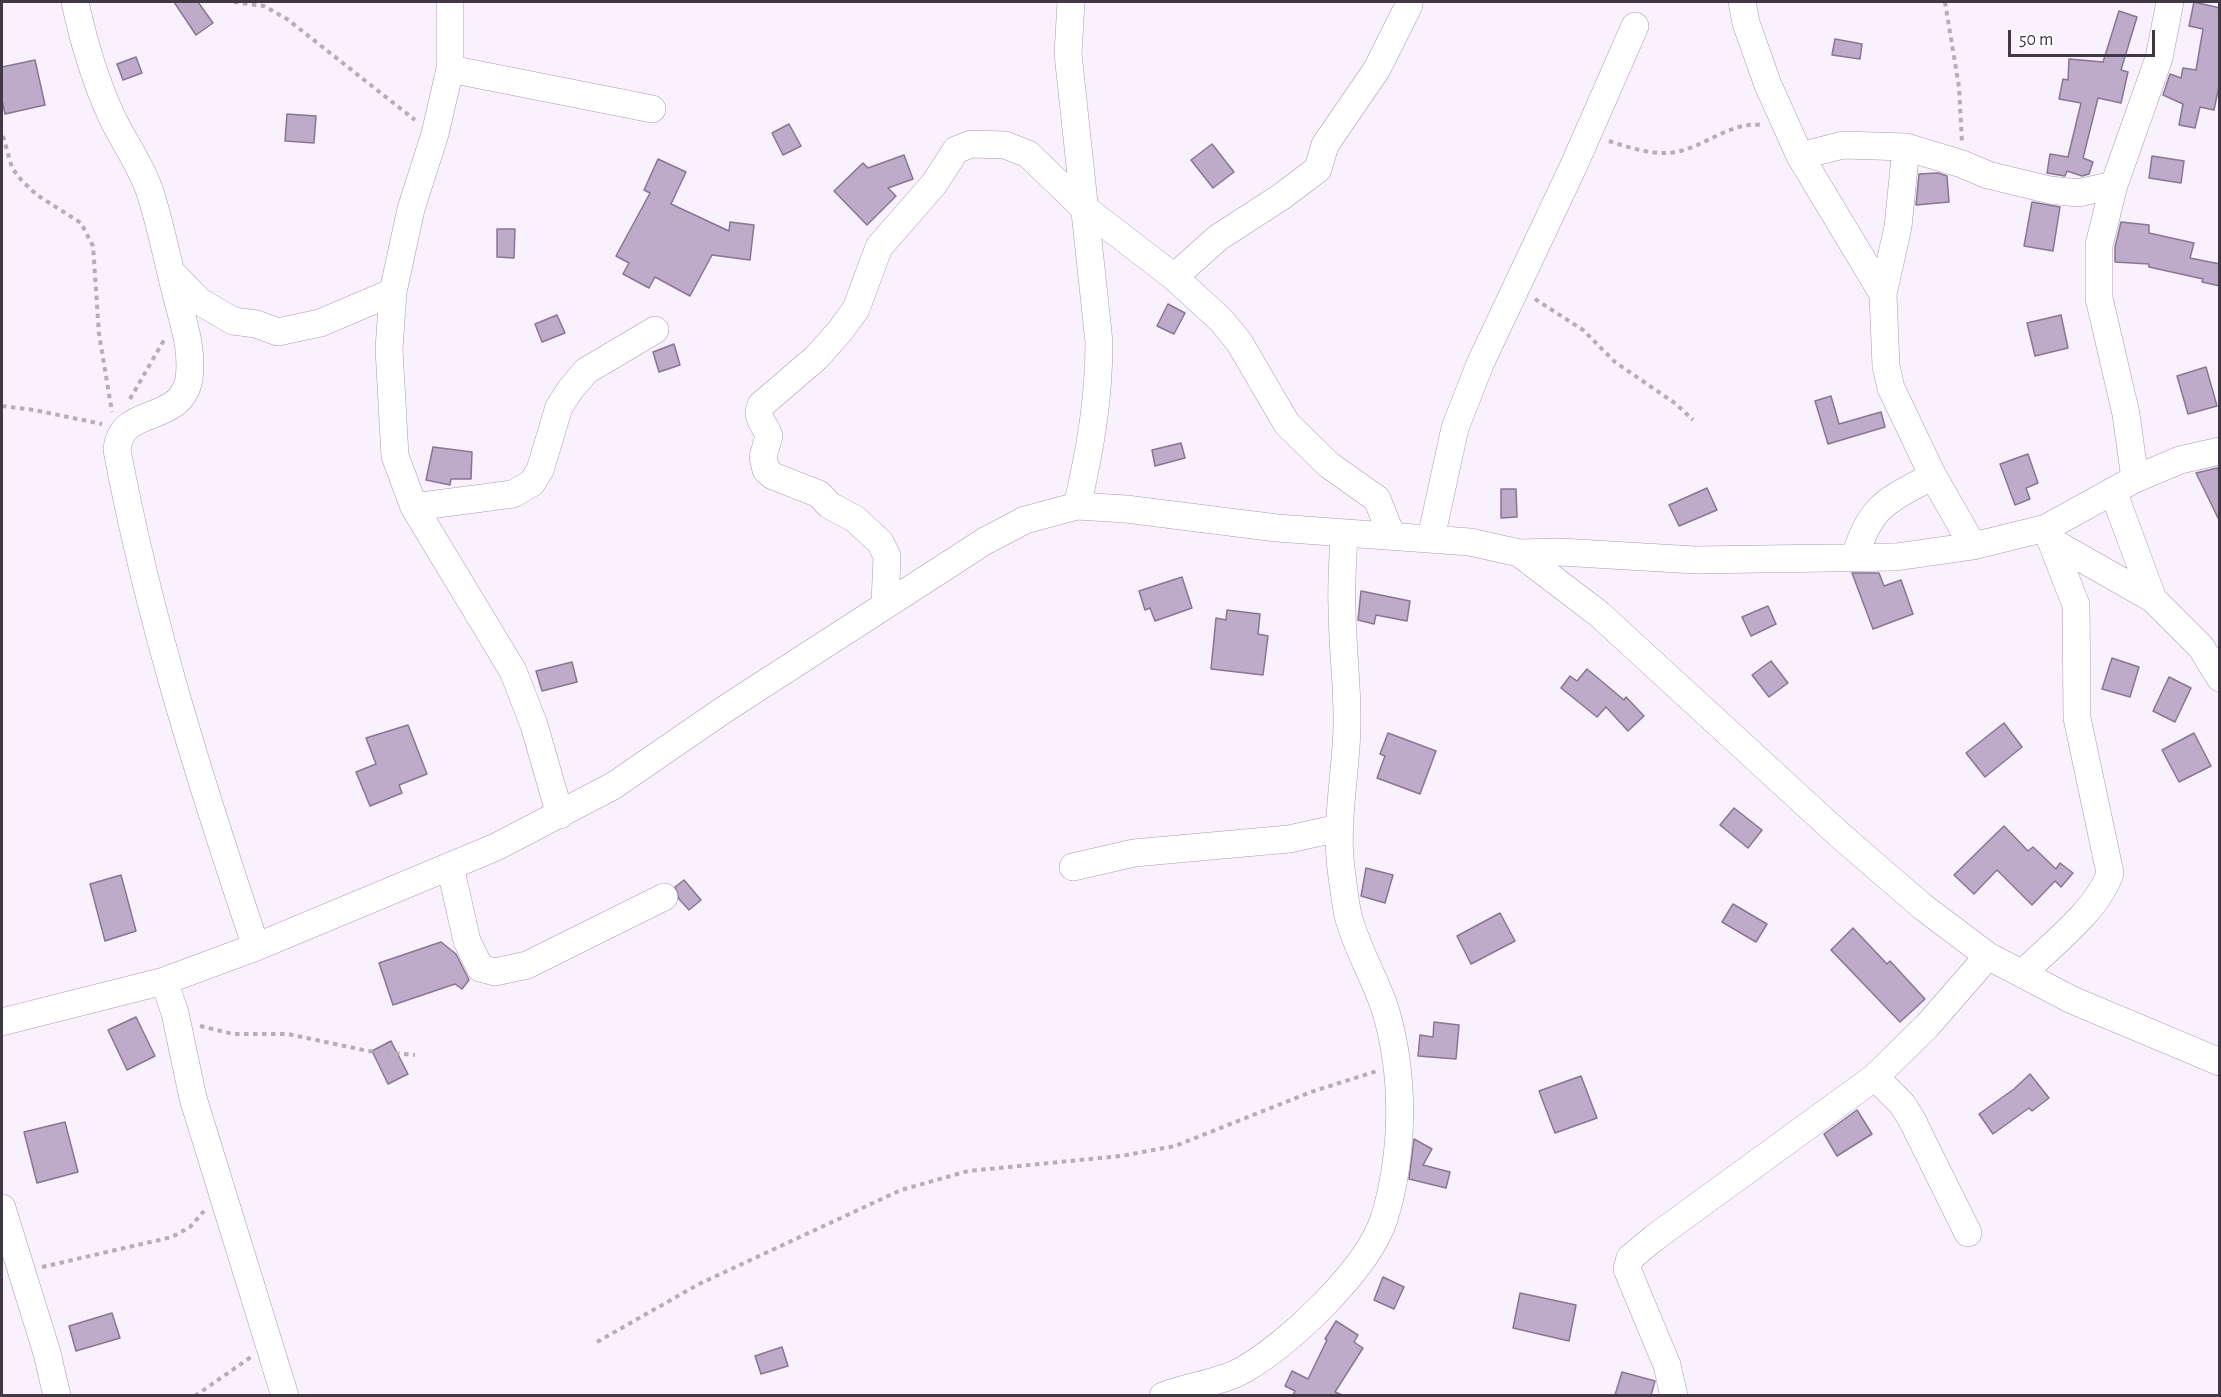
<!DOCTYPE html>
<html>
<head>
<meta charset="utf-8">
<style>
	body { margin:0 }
	#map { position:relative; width:2221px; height:1397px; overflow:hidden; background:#f9f1fe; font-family:"Alegreya Sans",sans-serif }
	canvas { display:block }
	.frame { position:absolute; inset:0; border:3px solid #403845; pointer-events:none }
	.scale { position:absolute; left:2008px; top:30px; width:147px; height:27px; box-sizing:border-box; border:3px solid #403845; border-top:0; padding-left:8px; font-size:18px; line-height:21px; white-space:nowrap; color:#403845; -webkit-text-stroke:4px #fff; paint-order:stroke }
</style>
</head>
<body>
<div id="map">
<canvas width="2221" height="1397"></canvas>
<div class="frame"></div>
<div class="scale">50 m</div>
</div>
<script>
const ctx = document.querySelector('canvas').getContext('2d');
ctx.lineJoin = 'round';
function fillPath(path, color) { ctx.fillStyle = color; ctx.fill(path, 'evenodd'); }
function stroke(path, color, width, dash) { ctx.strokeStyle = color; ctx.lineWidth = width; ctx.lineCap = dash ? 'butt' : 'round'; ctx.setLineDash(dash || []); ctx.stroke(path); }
const building = new Path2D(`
	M 174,2 L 198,2 L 213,23 L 196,35 Z
	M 2194,2 L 2220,8 L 2220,81 L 2214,110 L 2200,107 L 2195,128 L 2179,125 L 2183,104 L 2163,95 L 2170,74 L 2181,78 L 2183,68 L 2196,70 L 2203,29 L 2189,26 Z
	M 2119,11 L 2137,17 L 2121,70 L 2128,72 L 2121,103 L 2098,98 L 2083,158 L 2093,162 L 2089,174 L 2082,176 L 2067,171 L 2065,176 L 2047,173 L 2050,154 L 2068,157 L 2081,103 L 2059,99 L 2063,79 L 2068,80 L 2069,59 L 2103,62 Z
	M 1835,39 L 1862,44 L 1860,59 L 1832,55 Z
	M 136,57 L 142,73 L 123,80 L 117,64 Z
	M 35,60 L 45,105 L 5,114 L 2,100 L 2,67 Z
	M 287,114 L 316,116 L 314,143 L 285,141 Z
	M 789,124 L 801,146 L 783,155 L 772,133 Z
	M 1212,144 L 1234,172 L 1213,188 L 1191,160 Z
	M 904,155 L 913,179 L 888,188 L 896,196 L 867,225 L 834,191 L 863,163 L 868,168 Z
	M 2152,156 L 2184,161 L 2181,183 L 2149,178 Z
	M 658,159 L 686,172 L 671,204 L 729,231 L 730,222 L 754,225 L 750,260 L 712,255 L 690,296 L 655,277 L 649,288 L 623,274 L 629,263 L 616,256 L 650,193 L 644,190 Z
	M 1938,173 L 1947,176 L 1949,202 L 1916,205 L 1919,174 Z
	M 2032,202 L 2060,207 L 2053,251 L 2024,246 Z
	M 2121,222 L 2149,225 L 2149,233 L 2194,243 L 2190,258 L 2220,264 L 2220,286 L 2202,282 L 2203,279 L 2149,267 L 2149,264 L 2115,262 L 2115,247 Z
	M 497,229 L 515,229 L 514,258 L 497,257 Z
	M 1168,304 L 1185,313 L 1174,334 L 1157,326 Z
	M 557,315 L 565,333 L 542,342 L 535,324 Z
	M 2061,315 L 2068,348 L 2035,356 L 2027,323 Z
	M 674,344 L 680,365 L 659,372 L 653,352 Z
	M 2206,367 L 2217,406 L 2188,414 L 2177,376 Z
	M 1831,396 L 1839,424 L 1881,412 L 1885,427 L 1828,444 L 1815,401 Z
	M 1181,443 L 1185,458 L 1155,466 L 1152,450 Z
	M 433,447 L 472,452 L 471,479 L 451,479 L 450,485 L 426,480 Z
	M 2028,454 L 2038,483 L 2026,488 L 2030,499 L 2015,505 L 2000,464 Z
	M 2217,468 L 2220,472 L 2220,522 L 2196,473 Z
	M 1707,488 L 1717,510 L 1679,526 L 1669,505 Z
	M 1501,489 L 1516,489 L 1517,517 L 1501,518 Z
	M 1852,573 L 1879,573 L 1884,586 L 1901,580 L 1913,614 L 1873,629 Z
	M 1182,577 L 1192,608 L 1155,621 L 1150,608 L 1145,610 L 1139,591 Z
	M 1361,591 L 1410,601 L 1407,621 L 1376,615 L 1374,624 L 1358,620 Z
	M 1768,606 L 1776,624 L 1751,636 L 1742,617 Z
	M 1227,610 L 1260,614 L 1258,634 L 1268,636 L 1263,675 L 1211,669 L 1216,618 L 1226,620 Z
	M 2112,658 L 2139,667 L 2130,697 L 2102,689 Z
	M 1771,661 L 1788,683 L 1769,697 L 1752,675 Z
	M 572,662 L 577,682 L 542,691 L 536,671 Z
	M 1587,669 L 1624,700 L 1626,697 L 1644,716 L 1628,731 L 1606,707 L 1597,717 L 1561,688 L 1570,676 L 1577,681 Z
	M 2169,677 L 2191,688 L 2175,722 L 2153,711 Z
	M 2004,723 L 2022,747 L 1985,777 L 1966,753 Z
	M 408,725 L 427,774 L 399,785 L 402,793 L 370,806 L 356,772 L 376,764 L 366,738 Z
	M 1388,733 L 1436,751 L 1420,794 L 1377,778 L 1385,756 L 1380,754 Z
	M 2194,733 L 2211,766 L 2179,782 L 2162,750 Z
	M 1734,808 L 1762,830 L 1748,848 L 1720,825 Z
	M 2004,826 L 2028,851 L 2033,847 L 2056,869 L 2060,863 L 2073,873 L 2061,887 L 2055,881 L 2032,905 L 1997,870 L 1974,894 L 1954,875 Z
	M 1366,868 L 1393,875 L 1385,903 L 1361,896 Z
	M 121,875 L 136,931 L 105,941 L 90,884 Z
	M 684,880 L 701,900 L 689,910 L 679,899 L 675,887 Z
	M 1733,904 L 1767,924 L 1756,942 L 1722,922 Z
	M 1500,913 L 1515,941 L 1471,964 L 1457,936 Z
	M 1853,928 L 1887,964 L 1890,961 L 1925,999 L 1900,1022 L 1831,950 Z
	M 441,942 L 456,954 L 469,980 L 462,989 L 455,984 L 393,1005 L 379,963 Z
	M 136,1017 L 155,1056 L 127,1070 L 108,1030 Z
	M 1434,1022 L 1459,1025 L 1456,1059 L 1418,1056 L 1420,1035 L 1433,1037 Z
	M 391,1041 L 408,1074 L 388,1084 L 372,1051 Z
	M 2030,1074 L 2049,1098 L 2032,1111 L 2029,1108 L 1993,1134 L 1979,1114 L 2014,1089 Z
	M 1581,1076 L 1597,1118 L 1555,1133 L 1539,1091 Z
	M 1857,1110 L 1872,1134 L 1837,1156 L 1824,1134 Z
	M 65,1122 L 78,1172 L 37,1183 L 24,1132 Z
	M 1414,1139 L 1432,1149 L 1423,1165 L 1450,1172 L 1446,1188 L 1409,1179 Z
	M 1383,1277 L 1404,1287 L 1394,1309 L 1374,1300 Z
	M 1520,1293 L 1576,1305 L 1569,1341 L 1513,1328 Z
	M 112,1313 L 120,1338 L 76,1351 L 69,1326 Z
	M 1336,1321 L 1358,1335 L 1354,1342 L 1363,1348 L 1335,1392 L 1342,1395 L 1293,1395 L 1295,1391 L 1285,1386 L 1292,1371 L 1308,1379 L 1327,1340 L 1325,1339 Z
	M 782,1347 L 788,1366 L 761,1374 L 755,1356 Z
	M 1622,1372 L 1655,1381 L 1651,1395 L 1615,1395 Z`);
fillPath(building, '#beabca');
stroke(building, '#887693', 1.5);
const minor = new Path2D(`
	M 75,2 C 83,39 95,80 111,115 C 123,141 141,165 150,192 C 161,226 168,263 177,298 C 184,324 193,351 189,379 C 180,426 121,404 117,450 C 149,620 201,784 256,947
	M 450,2 L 450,69 L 435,134 L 411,209 L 393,292 L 389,349 L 395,456 L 414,507 L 513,671 L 534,725 L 560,815
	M 1071,2 L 1068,54 L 1099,342 C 1099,399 1090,451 1077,506
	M 1742,2 L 1746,23 L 1768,85 L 1800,156 L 1883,294 L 1886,366 L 1891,388 L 1933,476 L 1973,546
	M 450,69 L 652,109
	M 1800,156 L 1843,145 L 1906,147 L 1962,164 L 1988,175 L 2050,190 L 2078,193 L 2114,185
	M 171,272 L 199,301 L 233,321 L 256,324 L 278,332 L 320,323 L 393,292
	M 1174,277 L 1219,237 L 1281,197 L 1318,169 L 1325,145 L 1377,69 L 1409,5
	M 1883,294 L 1898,227 L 1906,147
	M 2135,479 L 2126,414 L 2099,298 L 2099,245 L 2114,185 L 2159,58 L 2170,2
	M 2113,491 L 2153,599
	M 414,507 L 513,494 L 532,483 L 540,470 L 559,407 L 570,390 L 586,371 L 655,330
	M 1431,538 L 1455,428 L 1480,364 L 1574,165 L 1635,26
	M 2051,541 L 2153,599 L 2201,647 L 2220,678
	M 1519,553 L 1560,552 L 1695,560 L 1896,557 L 1973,546 L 2046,528 L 2135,479 L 2180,460 L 2220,451
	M 1855,557 C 1870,505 1888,500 1933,476
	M 885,604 L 887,556 L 880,542 L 855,519 L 829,505 L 819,494 L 773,476 L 766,470 L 763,457 L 769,436 C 765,424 755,418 761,405 L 817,357 L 840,331 L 856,309 L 879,247 L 934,184 L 956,150 L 971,144 L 1005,145 L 1028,154 L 1083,207 L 1174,277 L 1221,320 L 1239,342 L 1287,424 L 1329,465 L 1377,499 L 1391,534
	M 450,866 L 467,941 L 480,968 L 495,972 L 527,965 L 664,897
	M 1073,867 L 1134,853 L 1289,839 L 1339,828
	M 2023,973 C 2050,946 2099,909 2110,873 L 2077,718 L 2076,605 L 2046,528
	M 164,981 L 175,1013 L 193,1098 L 285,1396
	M 2,1022 L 164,981 L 256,947 L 496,847 L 613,786 L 725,709 L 985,541 L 1025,520 L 1077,506 L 1126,509 L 1277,528 L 1470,542 L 1519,553 L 1599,614 L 1843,838 L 1923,907 L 1988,956 L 2072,1000 L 2220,1062
	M 1875,1077 L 1902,1104 L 1912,1120 L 1968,1233
	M 2,1208 L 47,1353 L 57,1396
	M 1163,1396 C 1188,1386 1220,1383 1243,1370 C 1290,1343 1367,1270 1384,1219 C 1404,1154 1405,1077 1386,1012 C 1376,979 1356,948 1348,915 C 1345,902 1344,889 1342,876 C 1334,826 1346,776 1347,727 C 1348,687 1342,647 1342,607 C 1341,583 1343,558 1344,533
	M 1674,1396 L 1667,1365 L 1627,1269 L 1630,1258 L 1654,1238 L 1875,1077 L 1927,1026 L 1988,956`);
stroke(minor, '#ab99b7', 28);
stroke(new Path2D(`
	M 234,2 L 264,6 L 287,19 L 415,120
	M 1945,2 L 1959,87 L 1962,142
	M 3,136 L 12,168 L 22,181 L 37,195 L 81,223 L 93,246 L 99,334 L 112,412
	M 1609,141 C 1627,147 1649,154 1668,153 C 1701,151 1728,121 1762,125
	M 1535,299 L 1583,330 L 1615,362 L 1676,404 L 1693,420
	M 130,399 L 164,340
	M 2,406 L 34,410 L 102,424
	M 200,1026 L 233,1034 L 288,1034 L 368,1051 L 415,1055
	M 42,1267 L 172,1237 L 190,1227 L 204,1211
	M 597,1342 L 699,1284 L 901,1190 L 968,1171 L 1121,1156 L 1175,1146 L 1311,1092 L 1377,1071
	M 195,1396 L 251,1357`), '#b5adba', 4, [4.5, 4.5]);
stroke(minor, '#fff', 27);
</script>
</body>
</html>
